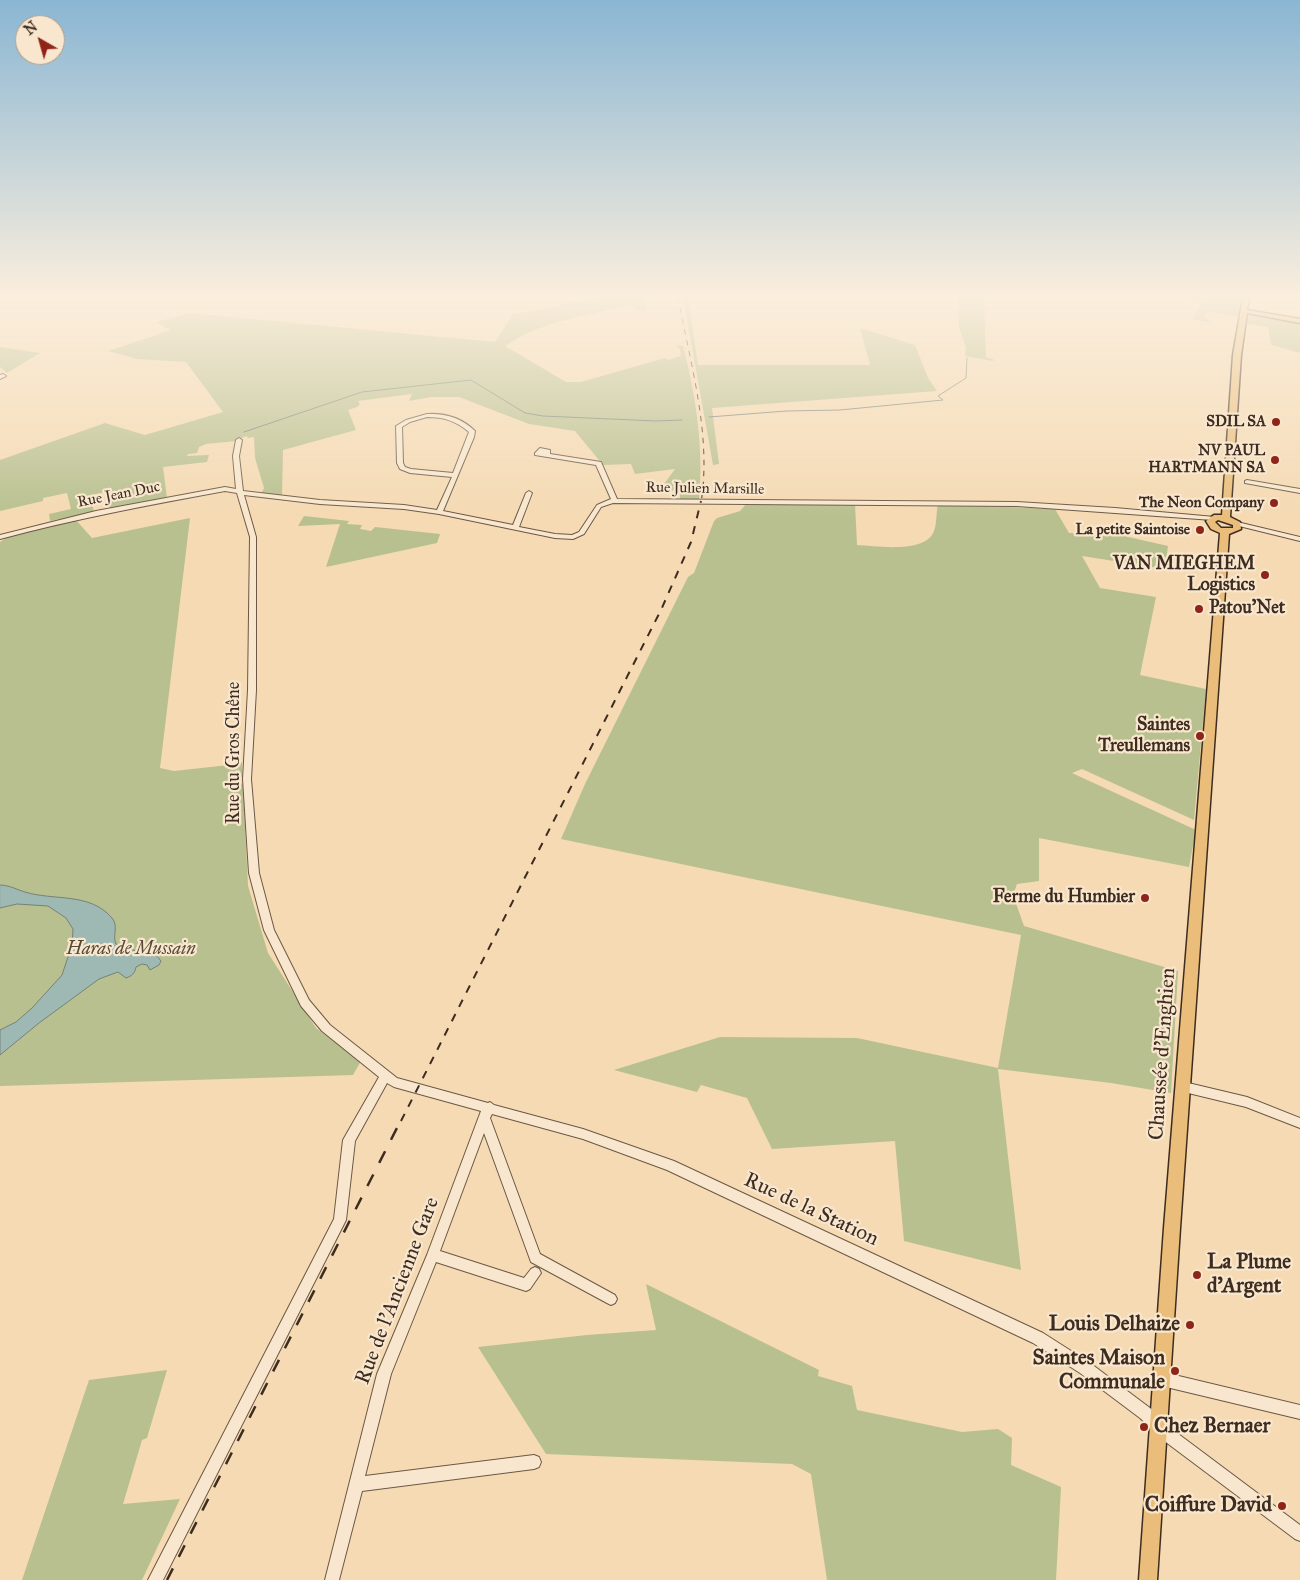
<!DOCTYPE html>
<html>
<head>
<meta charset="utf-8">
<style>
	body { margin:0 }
	#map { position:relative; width:1300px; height:1580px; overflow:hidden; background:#f5dab3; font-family:"IM FELL Great Primer",serif }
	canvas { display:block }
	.north { position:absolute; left:15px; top:15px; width:50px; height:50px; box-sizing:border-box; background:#f8e7ce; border:1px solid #ad9c88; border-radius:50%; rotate:322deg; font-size:14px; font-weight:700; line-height:20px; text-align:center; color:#3d2c1f }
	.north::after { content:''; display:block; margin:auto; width:18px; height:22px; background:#8f2418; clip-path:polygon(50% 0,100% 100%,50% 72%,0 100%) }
</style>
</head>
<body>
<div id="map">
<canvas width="1300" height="1580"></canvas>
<div class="north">N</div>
</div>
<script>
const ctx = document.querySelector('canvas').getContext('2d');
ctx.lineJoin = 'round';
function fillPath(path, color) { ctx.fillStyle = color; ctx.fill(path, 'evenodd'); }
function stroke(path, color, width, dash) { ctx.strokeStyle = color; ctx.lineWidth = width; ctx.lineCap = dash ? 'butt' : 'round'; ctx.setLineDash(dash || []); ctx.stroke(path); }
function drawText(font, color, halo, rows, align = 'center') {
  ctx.font = font + ' "IM FELL Great Primer",serif'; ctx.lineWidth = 4.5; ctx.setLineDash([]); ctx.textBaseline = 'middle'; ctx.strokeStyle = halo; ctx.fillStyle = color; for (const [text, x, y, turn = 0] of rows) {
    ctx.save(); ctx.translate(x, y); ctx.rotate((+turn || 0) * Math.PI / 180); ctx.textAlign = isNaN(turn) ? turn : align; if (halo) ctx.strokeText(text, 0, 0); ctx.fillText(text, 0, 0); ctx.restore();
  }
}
fillPath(new Path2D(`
	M 594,297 L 647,297 L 646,312 L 637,310 L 631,305 C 587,316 543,320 505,346 L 566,382 L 581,382 L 665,358 L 668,360 L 681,356 L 680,349 L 675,345 L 683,346 C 696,396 704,448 699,499 L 680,499 L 680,490 L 659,491 L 675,469 L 635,474 L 631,464 L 603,465 L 575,431 L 529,424 L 459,397 L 431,397 L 409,401 L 412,394 L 358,401 L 360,404 L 357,407 L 348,410 L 356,430 L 283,450 L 282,496 L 261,494 L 264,488 L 255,458 L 254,437 L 248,438 L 246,436 L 236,441 L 206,444 L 199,447 L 197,453 L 188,454 L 187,456 L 209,455 L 207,462 L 163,467 L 167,498 L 109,509 L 107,492 L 90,495 L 94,512 L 50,521 L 49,514 L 71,509 L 67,493 L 43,498 L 43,501 L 0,511 L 0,460 L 105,423 L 145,435 L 223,412 L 186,362 L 137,359 L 108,351 L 171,330 L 156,322 L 190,313 L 495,342 L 513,314 L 540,310 Z
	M 683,297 L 688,297 L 698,365 L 870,365 L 860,328 L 915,345 L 928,378 L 937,391 L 712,408 L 719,464 L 713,465 Z
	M 958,297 L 987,297 L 984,299 L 986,358 L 993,359 L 993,361 L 965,356 L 966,348 L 959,327 Z
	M 1180,297 L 1241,297 L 1238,317 L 1207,311 L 1204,318 L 1210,320 L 1208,322 L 1192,319 L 1202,302 Z
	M 1254,315 L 1300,323 L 1300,353 L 1271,345 L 1268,327 L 1247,324 L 1248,316 Z
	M 0,347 L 40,353 L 7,373 L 0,367 Z
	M 747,503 L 855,503 L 857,545 C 876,546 926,554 934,531 C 937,524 936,512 938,504 L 1055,509 L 1069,533 L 1115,534 L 1168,546 L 1165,569 L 1082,556 L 1100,588 L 1156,597 L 1140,675 L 1206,689 L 1194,820 L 1082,769 L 1072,773 L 1196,830 L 1189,867 L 1039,838 L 1039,881 L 1017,884 L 1013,895 L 1024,926 L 1178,971 L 1171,1093 L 1111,1083 L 998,1069 L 1021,1270 L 904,1241 L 895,1141 L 772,1149 L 747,1098 L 701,1085 L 697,1092 L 614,1070 L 720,1037 L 857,1038 L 998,1068 L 1021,935 L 561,839 L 585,784 L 688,577 L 694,573 L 714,521 L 717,518 L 740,511 Z
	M 304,516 L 349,521 L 347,524 L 362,525 L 360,529 L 371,531 L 375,527 L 440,534 L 437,543 L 326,567 L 340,524 L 298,526 Z
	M 190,518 L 160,768 L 174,771 L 238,764 L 242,762 L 242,776 L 238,782 L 243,784 L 248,886 L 268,953 L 316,1028 L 361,1061 L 353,1075 L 0,1086 L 0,542 L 11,535 L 75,519 L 92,538 Z
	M 646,1284 L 819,1370 L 818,1376 L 852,1386 L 857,1410 L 962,1432 L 998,1429 L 1012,1438 L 1011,1465 L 1061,1487 L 1056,1580 L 827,1580 L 811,1474 L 792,1464 L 546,1454 L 478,1347 L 587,1335 L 656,1330 Z
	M 167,1370 L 147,1438 L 142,1440 L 123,1504 L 180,1499 L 142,1580 L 22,1580 L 89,1380 Z`), '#b8c08f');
const water = new Path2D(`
	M 0,885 C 9,885 18,890 25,892 C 54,901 90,892 112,918 C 119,926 112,936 116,944 L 139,952 L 156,955 L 161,961 L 159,965 L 150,970 L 147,965 L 142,964 L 136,967 C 135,973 132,976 126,978 L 118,972 L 99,979 L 39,1023 L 0,1055 L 0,1030 L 16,1022 L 32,1008 L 62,975 L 72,945 L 73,929 L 66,918 L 48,906 L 17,904 L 0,908 Z`);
fillPath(water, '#9eb9b4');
stroke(water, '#778178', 1);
stroke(new Path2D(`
	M 709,417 L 786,411 L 840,410 L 943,400 L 938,396 L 966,378 L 967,358
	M 244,432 L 362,392 L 471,380 L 525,413 L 543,416 L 656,421 L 682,420`), '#778178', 1);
const minor = new Path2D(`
	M 3,374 L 6,376 L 0,379 L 0,375 Z
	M 427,414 C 445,413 462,418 475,431 L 474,437 L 443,511 L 513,525 L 526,493 L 529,491 L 532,493 L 519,527 L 555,534 L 572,535 L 579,532 L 597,505 L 611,499 L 596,465 L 535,455 L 535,453 L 540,448 L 550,450 L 550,454 L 601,462 L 617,499 L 1017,502 L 1115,508 L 1215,517 L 1216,518 L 1213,520 L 1017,506 L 613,503 L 601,507 L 584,534 L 573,539 L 555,538 L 439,514 L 404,509 L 320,504 L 244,495 L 256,537 L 256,690 L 251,779 L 259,873 L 274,930 L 309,1000 L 330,1025 L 397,1078 L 488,1103 L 490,1102 L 494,1105 L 583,1129 L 674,1161 L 1043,1333 L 1090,1363 L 1150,1408 L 1177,1433 L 1300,1525 L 1300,1541 L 1295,1539 L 1167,1443 L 1140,1418 L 1080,1373 L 1033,1343 L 667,1170 L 583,1139 L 492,1114 L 490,1118 L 540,1254 L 615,1295 L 617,1299 L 615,1303 L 611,1305 L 607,1303 L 531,1262 L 484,1133 L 440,1251 L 524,1278 L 531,1269 L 535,1267 L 539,1269 L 541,1273 L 530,1289 L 526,1291 L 436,1262 L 391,1374 L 365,1476 L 534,1455 L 539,1457 L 541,1462 L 539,1467 L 534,1469 L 362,1491 L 339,1580 L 325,1580 L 377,1374 L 427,1255 L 481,1111 L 394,1087 L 387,1083 L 355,1141 L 346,1220 L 344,1224 L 163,1580 L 148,1580 L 334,1219 L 343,1140 L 379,1077 L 322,1031 L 301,1006 L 264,930 L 249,873 L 243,779 L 248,690 L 250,537 L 237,493 L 225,491 C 149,505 74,519 0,539 L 0,535 L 96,511 L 225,487 L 236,489 L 233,456 L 236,440 L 239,438 L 242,440 L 239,456 L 243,491 L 320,500 L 404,505 L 437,510 L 452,477 L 410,473 L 400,469 L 397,463 L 396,426 L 406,420 ZM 427,417 C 444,417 456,421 469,432 L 453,473 L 411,469 L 405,467 L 403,463 L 402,427 L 410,422 Z
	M 1247,480 L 1300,489 L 1300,493 L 1245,483 L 1245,481 Z
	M 1237,522 L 1300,537 L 1300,541 L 1235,525 L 1234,524 Z
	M 1184,1082 L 1247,1097 L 1300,1118 L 1300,1128 L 1246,1107 L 1180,1091 L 1179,1087 L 1180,1083 Z
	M 1162,1372 L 1300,1405 L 1300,1419 L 1162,1386 L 1157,1384 L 1155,1379 L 1157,1374 Z`);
const major = new Path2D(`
	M 1243,297 L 1249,297 L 1247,310 L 1300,319 L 1300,323 L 1247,313 L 1241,355 L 1230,517 L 1240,522 L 1241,529 L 1229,534 L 1180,1228 L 1157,1580 L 1139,1580 L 1164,1228 L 1220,533 L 1211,529 L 1206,521 L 1214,515 L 1222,515 L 1233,355 ZM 1218,520 L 1233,525 L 1233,528 L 1221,528 L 1215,522 Z`);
stroke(minor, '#6b5844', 2);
stroke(major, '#3d2c1f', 3);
fillPath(minor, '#f8e7ce');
fillPath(major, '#eabd7a');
stroke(new Path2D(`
	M 678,297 C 690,363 712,435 701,503`), '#3d2c1f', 1, [5.5, 5.5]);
stroke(new Path2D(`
	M 401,1121 L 661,610 L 691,542 L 701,501`), '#3d2c1f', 2, [8, 8]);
stroke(new Path2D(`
	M 167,1580 L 401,1120`), '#3d2c1f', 2.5, [13, 13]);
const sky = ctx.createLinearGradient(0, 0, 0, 518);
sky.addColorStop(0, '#8ab6d3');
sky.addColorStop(0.57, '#faeedd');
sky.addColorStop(1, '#faeedd00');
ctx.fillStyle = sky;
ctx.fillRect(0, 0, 1300, 518);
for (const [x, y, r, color] of [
	[1276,422,5,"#8f2418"],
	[1275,460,5,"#8f2418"],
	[1274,503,5,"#8f2418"],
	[1200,530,5,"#8f2418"],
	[1265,575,5,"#8f2418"],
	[1199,609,5,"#8f2418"],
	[1200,736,5,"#8f2418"],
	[1145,898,5,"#8f2418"],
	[1197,1275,5,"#8f2418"],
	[1190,1325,5,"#8f2418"],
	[1175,1371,5,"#8f2418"],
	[1144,1427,5,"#8f2418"],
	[1282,1506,5,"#8f2418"]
]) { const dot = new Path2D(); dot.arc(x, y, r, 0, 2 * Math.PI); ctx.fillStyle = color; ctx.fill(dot); stroke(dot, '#f8e7ce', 2); }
drawText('bold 15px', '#3d2c1f', '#f8e7ce', [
	["SDIL SA",1266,422],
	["NV PAUL",1265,451],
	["HARTMANN SA",1265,468],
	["The Neon Company",1264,503],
	["La petite Saintoise",1190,530]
], 'right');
drawText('15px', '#3d2c1f', '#f8e7ce', [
	["Rue Julien Marsille",705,489,1],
	["Rue Jean Duc",119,495,-11]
]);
drawText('bold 18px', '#3d2c1f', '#f8e7ce', [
	["VAN MIEGHEM",1255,565],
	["Logistics",1255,586],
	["Patou'Net",1209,609,"left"],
	["Saintes",1190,726],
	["Treullemans",1190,747],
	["Ferme du Humbier",1135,898]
], 'right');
drawText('18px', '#3d2c1f', '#f8e7ce', [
	["Rue du Gros Chêne",235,753,-90]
]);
drawText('italic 18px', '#564a35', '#f8e7ce', [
	["Haras de Mussain",131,950]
]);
drawText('21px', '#3d2c1f', '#f8e7ce', [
	["Chaussée d'Enghien",1163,1054,-86],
	["Rue de la Station",811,1210,25],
	["Rue de l'Ancienne Gare",398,1291,-69]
]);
drawText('bold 21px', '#3d2c1f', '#f8e7ce', [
	["La Plume",1207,1263,"left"],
	["d'Argent",1207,1287,"left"],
	["Louis Delhaize",1180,1325],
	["Saintes Maison",1165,1359],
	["Communale",1165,1383],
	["Chez Bernaer",1154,1427,"left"],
	["Coiffure David",1272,1506]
], 'right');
</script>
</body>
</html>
